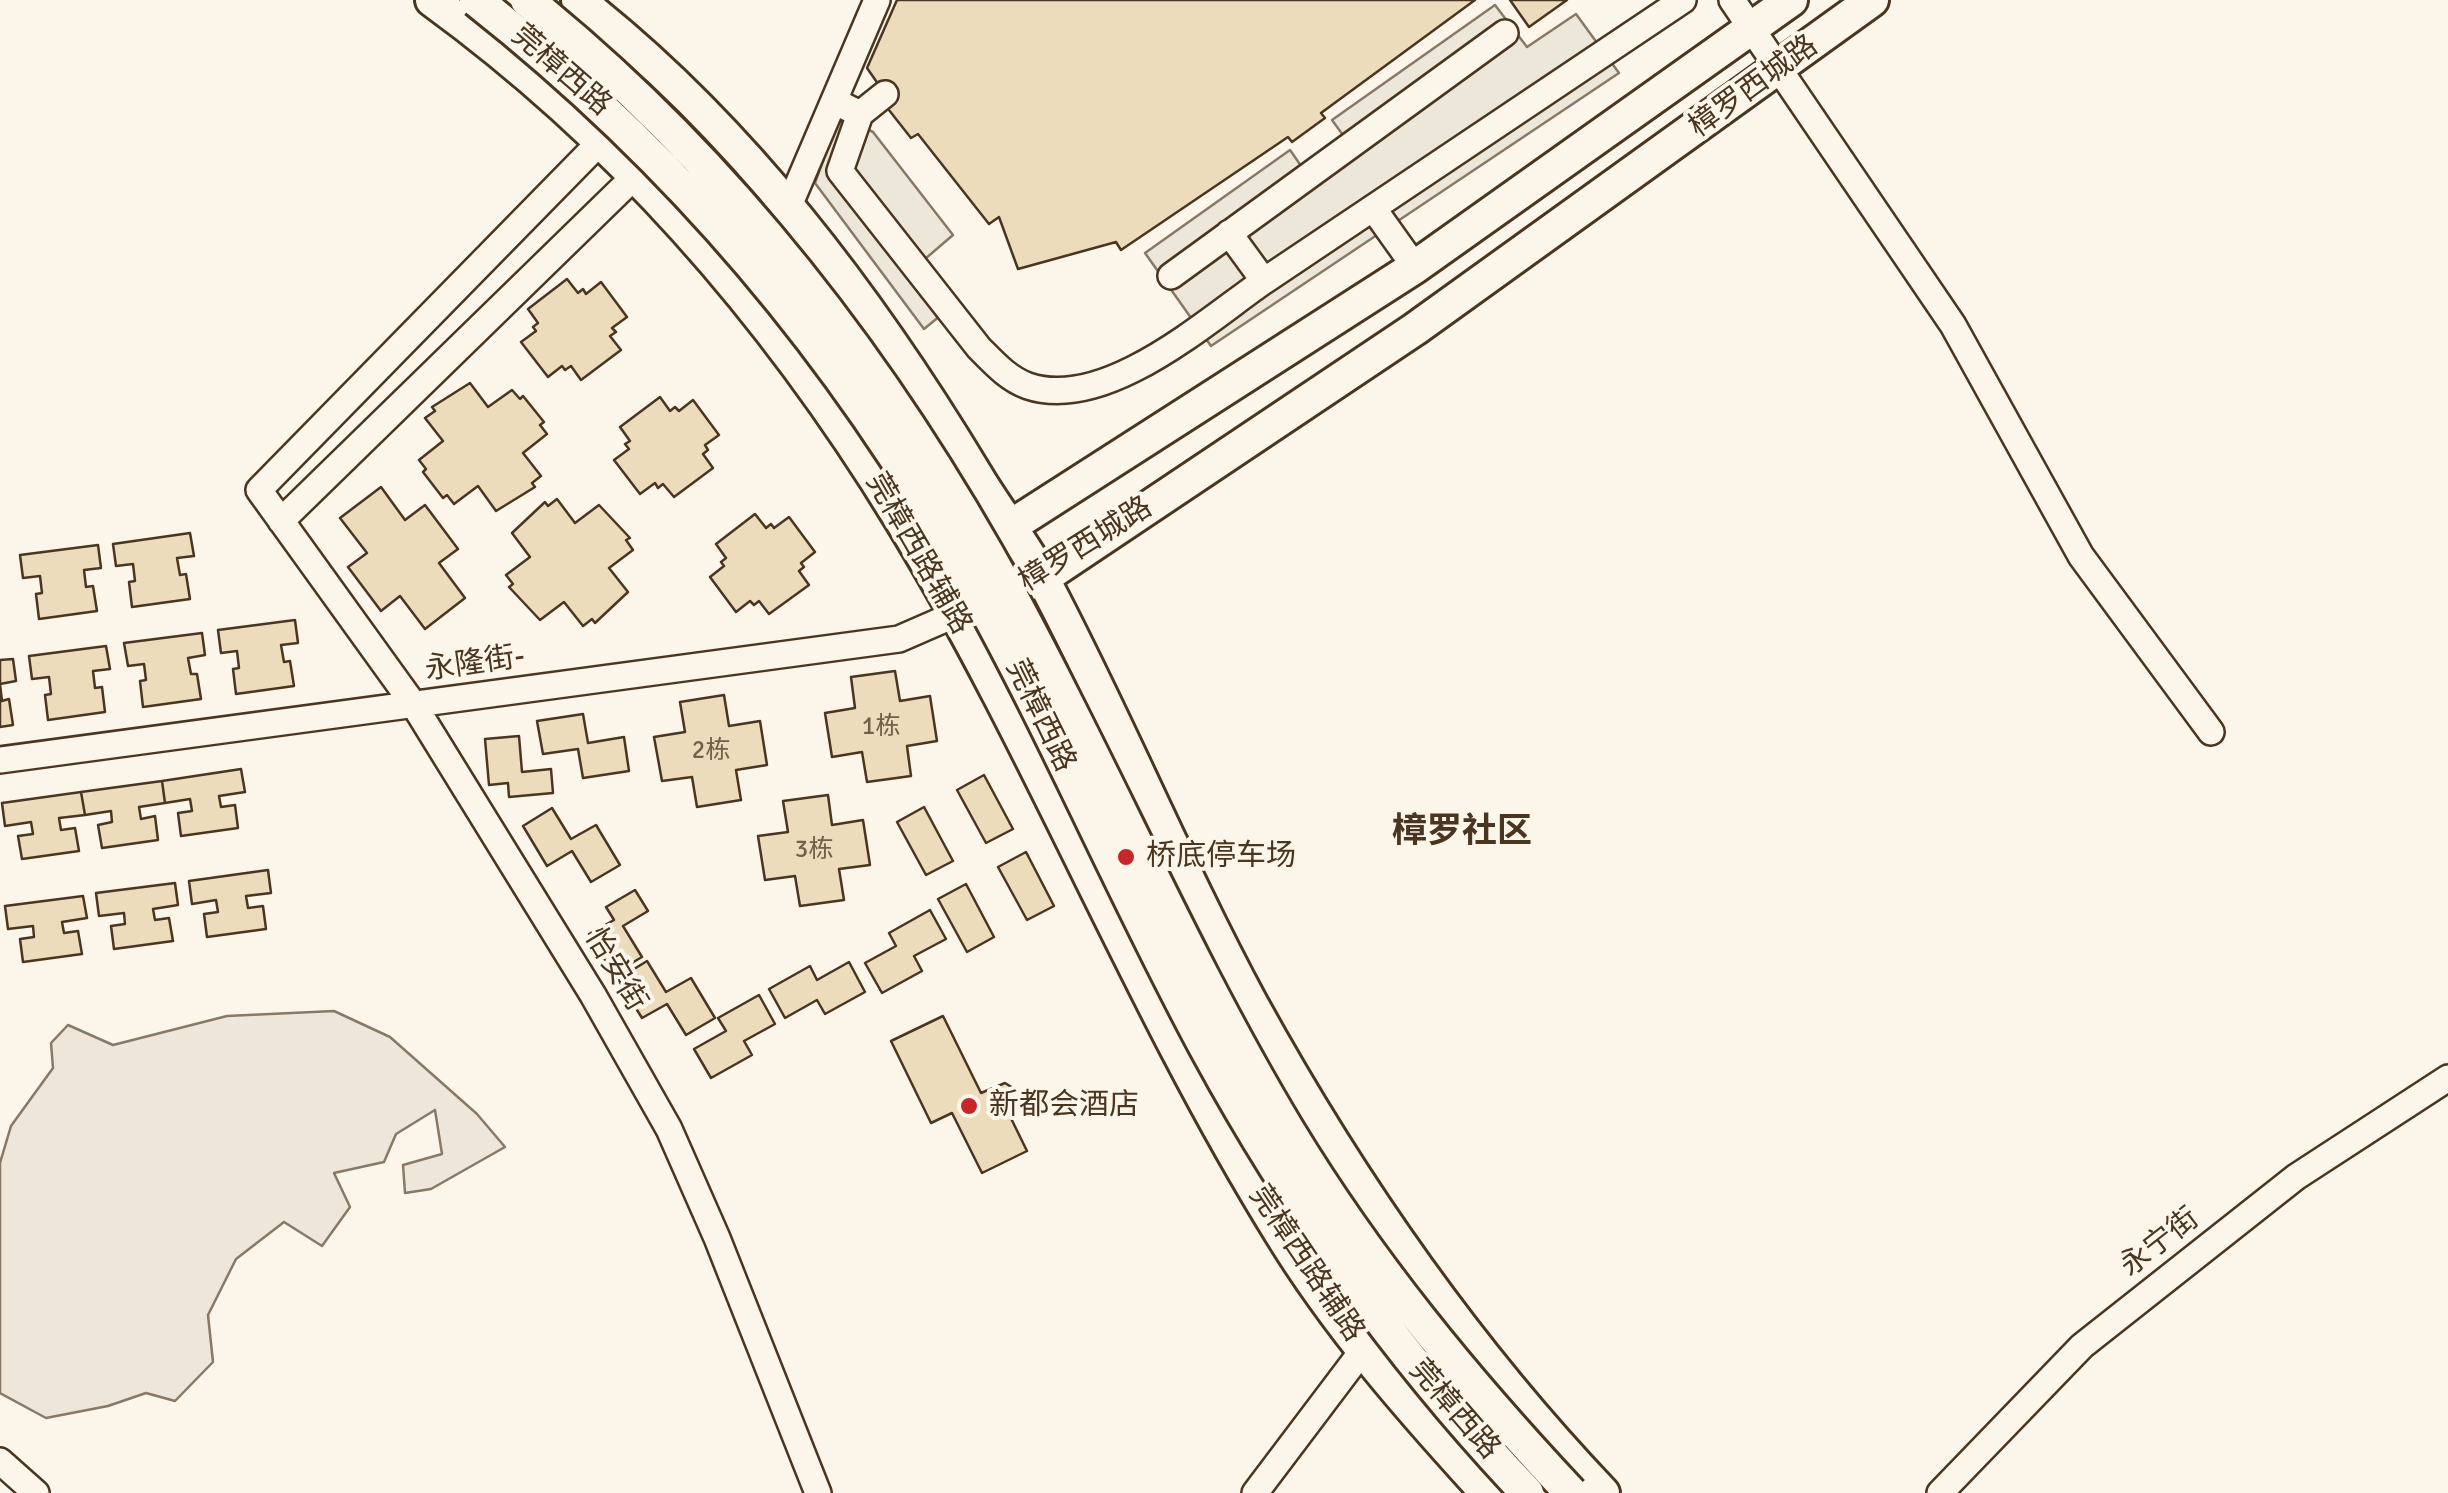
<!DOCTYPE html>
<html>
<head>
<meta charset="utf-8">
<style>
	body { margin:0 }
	canvas { display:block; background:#fbf6e9 }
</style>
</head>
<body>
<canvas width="2448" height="1493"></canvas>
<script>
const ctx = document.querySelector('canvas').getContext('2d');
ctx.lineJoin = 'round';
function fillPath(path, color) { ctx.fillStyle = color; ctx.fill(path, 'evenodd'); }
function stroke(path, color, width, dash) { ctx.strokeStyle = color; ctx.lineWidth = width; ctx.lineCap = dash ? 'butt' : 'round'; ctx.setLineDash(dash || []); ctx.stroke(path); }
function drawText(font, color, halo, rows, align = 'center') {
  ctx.font = font + ' Signika,"Noto Sans SC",sans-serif'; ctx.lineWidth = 8; ctx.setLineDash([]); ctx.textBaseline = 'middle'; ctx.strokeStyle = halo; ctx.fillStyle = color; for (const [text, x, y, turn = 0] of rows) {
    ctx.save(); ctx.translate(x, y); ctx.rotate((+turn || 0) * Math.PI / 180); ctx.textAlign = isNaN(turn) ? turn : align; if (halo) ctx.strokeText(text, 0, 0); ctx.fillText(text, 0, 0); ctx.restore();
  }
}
const green = new Path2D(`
	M 334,1011 L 390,1037 L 477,1114 L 505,1147 L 431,1189 L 405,1193 L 403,1165 L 442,1154 L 435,1110 L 396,1134 L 384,1162 L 334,1173 L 350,1207 L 322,1246 L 284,1222 L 236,1259 L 208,1315 L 213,1362 L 175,1401 L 146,1393 L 108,1406 L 46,1418 L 0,1393 L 0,1163 L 11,1126 L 53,1068 L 51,1043 L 68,1025 L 113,1045 L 227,1016 Z`);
fillPath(green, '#ede6d9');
stroke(green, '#887966', 2.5);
const parking = new Path2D(`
	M 1495,5 L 1527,47 L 1576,14 L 1619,73 L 1211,346 L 1145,253 L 1290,150 L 1313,183 L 1356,153 L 1332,120 Z
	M 839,116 L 873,132 L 953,235 L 925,259 L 957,302 L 924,329 L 815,183 Z`);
fillPath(parking, '#ede7d9');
stroke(parking, '#887966', 2.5);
const building = new Path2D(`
	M 897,0 L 1475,0 L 1321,113 L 1325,118 L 1292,142 L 1288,137 L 1121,250 L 1116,242 L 1018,269 L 999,217 L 989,224 L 918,134 L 911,138 L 885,105 L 890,101 L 867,68 Z
	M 1510,0 L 1567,0 L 1529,27 Z
	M 567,279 L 578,293 L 583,289 L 586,294 L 601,282 L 627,317 L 612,328 L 616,332 L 610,336 L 621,350 L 581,380 L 571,366 L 565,370 L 562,366 L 548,377 L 521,342 L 536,331 L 533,327 L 538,323 L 528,309 Z
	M 470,383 L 488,407 L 512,390 L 520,399 L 523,396 L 544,422 L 540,425 L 547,434 L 523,453 L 541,476 L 532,483 L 535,487 L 496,511 L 478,486 L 454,504 L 447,495 L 443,498 L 423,472 L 426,469 L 419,460 L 443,441 L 425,418 L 435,411 L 432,407 Z
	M 660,397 L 670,411 L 675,407 L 679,411 L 693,400 L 719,435 L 705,445 L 708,450 L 703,454 L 713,468 L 674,497 L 663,484 L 658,488 L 655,483 L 640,494 L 614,460 L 629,449 L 625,444 L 630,441 L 620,427 Z
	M 381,487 L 405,520 L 425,505 L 458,549 L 439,563 L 465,598 L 425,629 L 400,596 L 381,611 L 348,567 L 367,553 L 340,518 Z
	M 557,499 L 575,523 L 599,505 L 630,538 L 626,540 L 633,550 L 609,568 L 628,592 L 595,623 L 592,619 L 583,626 L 564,602 L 540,620 L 509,587 L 513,584 L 506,575 L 530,557 L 512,533 L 545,502 L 548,506 Z
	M 755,514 L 766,528 L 771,524 L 774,528 L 789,517 L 815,552 L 801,563 L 804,567 L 799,571 L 809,585 L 769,614 L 759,601 L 754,605 L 750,601 L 736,612 L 710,577 L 724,566 L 721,562 L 726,558 L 716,544 Z
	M 190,533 L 194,556 L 177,558 L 180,575 L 186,574 L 190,599 L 132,607 L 129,582 L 135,581 L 133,564 L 116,566 L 113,544 Z
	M 98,545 L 101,568 L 84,570 L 86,587 L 93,586 L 97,611 L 39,619 L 36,594 L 42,593 L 40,576 L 23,578 L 20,555 Z
	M 295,620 L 298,643 L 281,645 L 284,662 L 290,661 L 294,686 L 236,694 L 233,669 L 239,668 L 237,651 L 221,653 L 218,630 Z
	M 202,633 L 205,655 L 188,658 L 191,674 L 197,674 L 201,699 L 143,707 L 140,681 L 146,680 L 144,664 L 128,666 L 124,643 Z
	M 106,646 L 110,669 L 93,671 L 95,688 L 102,687 L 105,712 L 48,720 L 45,695 L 51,694 L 49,677 L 32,679 L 29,656 Z
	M 13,659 L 16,681 L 0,684 L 0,660 Z
	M 895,671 L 900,701 L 930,696 L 937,741 L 907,746 L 911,776 L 867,782 L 862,752 L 832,757 L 825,713 L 855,708 L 851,677 Z
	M 0,684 L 2,701 L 9,699 L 13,725 L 0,727 Z
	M 724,695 L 729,726 L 760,721 L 767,765 L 736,770 L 741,800 L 697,807 L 692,777 L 662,781 L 654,737 L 685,732 L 680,702 Z
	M 583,714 L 588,743 L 624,737 L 629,771 L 583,778 L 578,749 L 543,754 L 537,721 Z
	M 519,736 L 522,772 L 551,769 L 553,793 L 509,797 L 508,783 L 489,785 L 485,739 Z
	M 241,769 L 245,792 L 219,796 L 221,807 L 235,805 L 238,828 L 181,836 L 178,813 L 192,811 L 190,799 L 165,803 L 162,781 Z
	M 984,775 L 1013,829 L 986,843 L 957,790 Z
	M 162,781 L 165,803 L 139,807 L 141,819 L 155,816 L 158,840 L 102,848 L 98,825 L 112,822 L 111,811 L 85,815 L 81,792 Z
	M 81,792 L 85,815 L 59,818 L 61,830 L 75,828 L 79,851 L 22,859 L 18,836 L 33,834 L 31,822 L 5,826 L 2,803 Z
	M 828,795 L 832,825 L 863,820 L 870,865 L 839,869 L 844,900 L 800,906 L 795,876 L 765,880 L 758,836 L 788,832 L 783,801 Z
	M 924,807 L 953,861 L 926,875 L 897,822 Z
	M 552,808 L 571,839 L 596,825 L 620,865 L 591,882 L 572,851 L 547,866 L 523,826 Z
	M 1026,852 L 1054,906 L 1027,920 L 998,867 Z
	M 268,870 L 271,893 L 246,896 L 248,908 L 263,906 L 266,929 L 207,937 L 204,914 L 218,912 L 216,900 L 192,904 L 189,881 Z
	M 175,883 L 178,905 L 153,909 L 155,920 L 169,918 L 173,941 L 114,949 L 111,926 L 125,924 L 124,913 L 99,916 L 96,893 Z
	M 966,884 L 994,937 L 967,952 L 938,899 Z
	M 635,890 L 648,911 L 623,926 L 642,957 L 613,974 L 589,934 L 614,920 L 606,907 Z
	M 83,896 L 87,918 L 62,922 L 64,933 L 78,931 L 82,954 L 23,962 L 20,939 L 34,937 L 33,926 L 8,929 L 5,906 Z
	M 930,910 L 946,939 L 914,956 L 922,971 L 882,993 L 865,963 L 896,946 L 889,933 Z
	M 647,961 L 666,992 L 691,978 L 715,1018 L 686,1035 L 667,1004 L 642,1018 L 618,979 Z
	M 849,962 L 865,992 L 825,1014 L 817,1000 L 785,1018 L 769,989 L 810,966 L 817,980 Z
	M 759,995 L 775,1024 L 744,1041 L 752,1055 L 711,1078 L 694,1049 L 726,1031 L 718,1018 Z
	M 943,1016 L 981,1093 L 1005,1083 L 1013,1088 L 1012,1098 L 1004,1104 L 1027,1151 L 982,1173 L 952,1113 L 931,1123 L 891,1041 Z`);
fillPath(building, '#ecdcbc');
stroke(building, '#4a3520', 2.5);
const minor = new Path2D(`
	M 1732,0 L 1953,325 L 2081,556 L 2211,732
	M 834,101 L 860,114 L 840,171 L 979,348 C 994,363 1008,379 1028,386 C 1105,412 1205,322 1264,281 L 1229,233
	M 860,114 L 885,94
	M 602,140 L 259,490 L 414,705 L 593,995 L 669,1129 L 717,1238 L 818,1493
	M 788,208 L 877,0
	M 1373,208 L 1415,267
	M 1171,276 L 1505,33
	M 1264,281 L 1683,0
	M 281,521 L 637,174
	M 0,760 L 899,639 L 954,615
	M 0,1461 L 36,1493
	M 1255,1493 L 1363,1350
	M 1940,1493 L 2082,1346 L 2296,1177 L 2448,1078`);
const major = new Path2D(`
	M 432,0 C 624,140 777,317 901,520 C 1041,749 1138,1003 1280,1232 C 1338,1327 1412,1411 1487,1493
	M 578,0 C 741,127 870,299 976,475 C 998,512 1025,545 1045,583 C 1118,721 1177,866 1251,1003 C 1349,1181 1462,1345 1603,1493
	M 1000,542 L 1011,526 L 1415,267 L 1791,0
	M 1023,586 L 1043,578 L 1415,329 L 1872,0`);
stroke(minor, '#4a3520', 30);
stroke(major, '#4a3520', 38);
stroke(minor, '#fbf6e9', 25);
stroke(major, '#fbf6e9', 32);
const majorBridge = new Path2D(`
	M 476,0 C 679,160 844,355 970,581 C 1056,734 1124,897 1208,1052 C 1295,1212 1402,1361 1527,1493
	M 527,0 C 730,163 888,370 1012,598 C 1107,773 1185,959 1288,1130 C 1368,1262 1465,1380 1571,1493`);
stroke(majorBridge, '#4a3520', 38, []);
stroke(majorBridge, '#fbf6e9', 32);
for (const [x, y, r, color] of [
	[1126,857,10,"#c62828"],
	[969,1106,10,"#c62828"]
]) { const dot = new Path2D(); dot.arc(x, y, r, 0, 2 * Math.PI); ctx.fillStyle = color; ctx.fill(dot); stroke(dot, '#fbf6e9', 4); }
drawText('25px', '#725f47', null, [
	["1栋",881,727],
	["2栋",711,751],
	["3栋",814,850]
]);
drawText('30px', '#4a3520', '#fbf6e9', [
	["莞樟西路",561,71,41],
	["樟罗西城路",1754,87,-36],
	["樟罗西城路",1086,545,-32],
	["莞樟西路辅路",918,554,60],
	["永隆街-",475,664,-8],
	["莞樟西路",1040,716,64],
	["怡安街",615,970,59],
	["永宁街",2160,1243,-38],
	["莞樟西路辅路",1306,1264,56],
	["莞樟西路",1454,1410,49]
]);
drawText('30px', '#4a3520', '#fbf6e9', [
	["桥底停车场",1146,857],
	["新都会酒店",989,1106]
], 'left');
drawText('bold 35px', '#4a3520', '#fbf6e9', [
	["樟罗社区",1462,833]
]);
</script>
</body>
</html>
